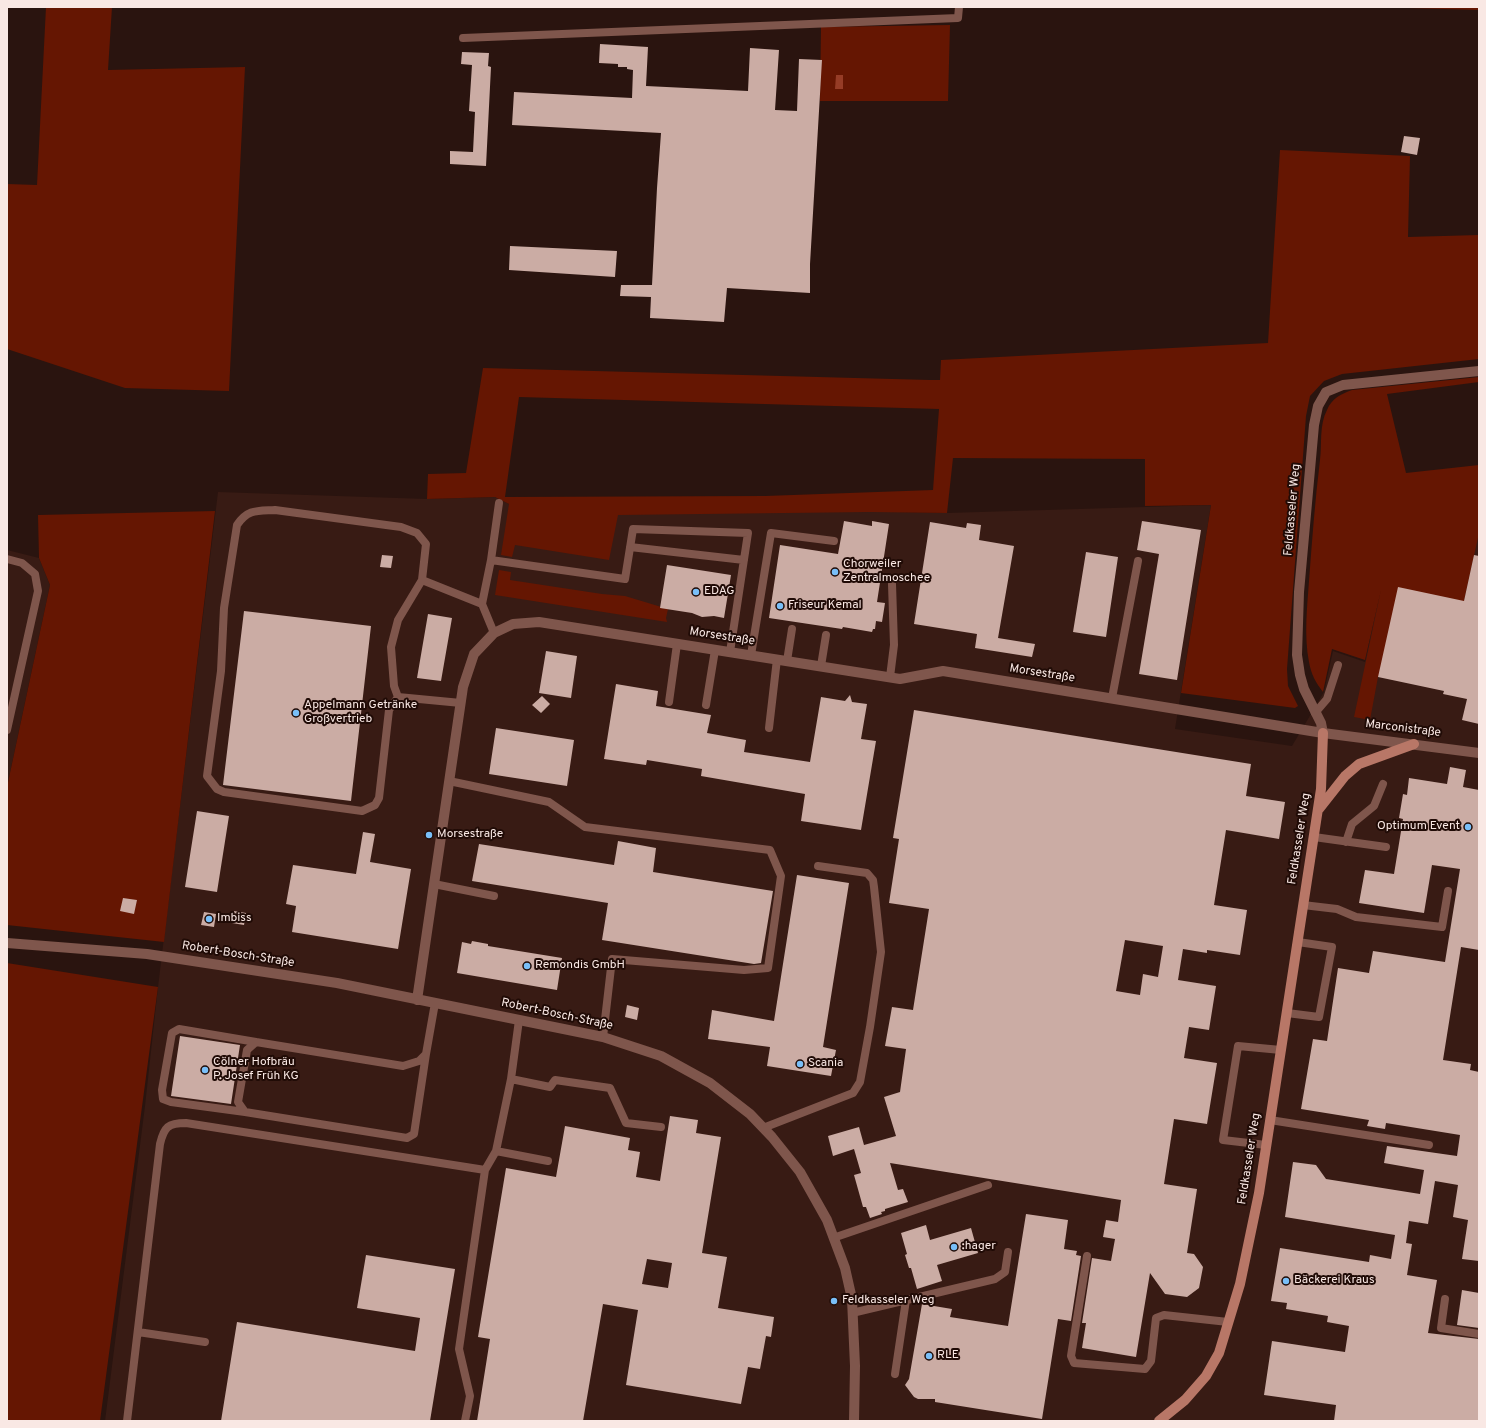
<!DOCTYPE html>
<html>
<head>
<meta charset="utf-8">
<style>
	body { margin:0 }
	#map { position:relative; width:1486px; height:1428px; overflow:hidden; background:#2a140f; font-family:Overpass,sans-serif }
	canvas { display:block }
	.frame { position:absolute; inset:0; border:8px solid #f9e8e4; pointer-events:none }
</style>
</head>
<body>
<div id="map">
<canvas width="1486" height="1428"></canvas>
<div class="frame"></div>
</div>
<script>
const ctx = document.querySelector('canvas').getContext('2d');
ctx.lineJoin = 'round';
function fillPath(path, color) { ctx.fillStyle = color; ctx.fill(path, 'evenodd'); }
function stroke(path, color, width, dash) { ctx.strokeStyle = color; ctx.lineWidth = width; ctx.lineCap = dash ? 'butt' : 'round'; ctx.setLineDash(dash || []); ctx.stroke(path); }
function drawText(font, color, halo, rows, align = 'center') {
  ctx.font = font + ' Overpass,sans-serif'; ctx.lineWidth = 4; ctx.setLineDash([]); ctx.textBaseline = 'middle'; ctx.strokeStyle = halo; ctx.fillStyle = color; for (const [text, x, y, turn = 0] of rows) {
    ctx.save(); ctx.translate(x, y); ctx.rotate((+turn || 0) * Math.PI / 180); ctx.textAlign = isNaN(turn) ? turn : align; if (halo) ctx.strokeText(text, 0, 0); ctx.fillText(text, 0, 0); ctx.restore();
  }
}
fillPath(new Path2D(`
	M 1406,473 L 1479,473 L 1479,1421 L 105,1421 L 145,1106 L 158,987 L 218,492 L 427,499 L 495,497 L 509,504 L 947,513 L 1211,505 L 1175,729 L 1292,746 L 1324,692 L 1333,651 L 1365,662 Z
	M 7,550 L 39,558 L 50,585 L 7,787 Z`), '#381b14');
fillPath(new Path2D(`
	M 46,7 L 112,7 L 108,70 L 245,67 L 229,391 L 125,388 L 7,349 L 7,184 L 37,185 Z
	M 1373,7 L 1479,7 L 1479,10 Z
	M 950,25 L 948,101 L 820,101 L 821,27 Z
	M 1280,150 L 1410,156 L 1408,237 L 1479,235 L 1479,359 L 1342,374 L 1324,381 L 1310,396 L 1306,416 L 1287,669 L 1288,686 L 1298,706 L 1295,708 L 1181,693 L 1211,505 L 1145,506 L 1145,459 L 953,458 L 947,513 L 869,512 L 618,515 L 609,560 L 515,545 L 512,557 L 501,555 L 509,504 L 495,497 L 427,499 L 428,474 L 466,473 L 483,368 L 930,380 L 940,380 L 941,360 L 1268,343 ZM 519,397 L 939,409 L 933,490 L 765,496 L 505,497 Z
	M 1479,377 L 1479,382 L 1387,394 L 1406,473 L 1479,465 L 1479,533 L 1464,601 L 1378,677 L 1370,720 L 1354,717 L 1381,590 L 1365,660 L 1332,649 L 1323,692 C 1316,683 1311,674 1309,662 C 1304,636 1307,608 1309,581 C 1312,541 1315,500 1320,460 C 1322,444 1319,425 1327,410 C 1332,398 1341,394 1352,390 Z
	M 215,511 L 164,942 L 7,925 L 7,787 L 50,585 L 39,558 L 38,515 Z
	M 499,570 L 511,572 L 510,580 L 602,594 L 625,596 L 668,609 L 666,618 L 667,622 L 495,595 Z
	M 7,963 L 158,987 L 100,1421 L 7,1421 Z`), '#651602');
fillPath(new Path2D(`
	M 836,75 L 843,75 L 843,89 L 835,89 Z`), '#963c26');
fillPath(new Path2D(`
	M 600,44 L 648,47 L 646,86 L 748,91 L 750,48 L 779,50 L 775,110 L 797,111 L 799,59 L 822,60 L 810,264 L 810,293 L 727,288 L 724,322 L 650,318 L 651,297 L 620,296 L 621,285 L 652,285 L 657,188 L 661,133 L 512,125 L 514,92 L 632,98 L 633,70 L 627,69 L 627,67 L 618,67 L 618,64 L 599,63 Z
	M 462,52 L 489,53 L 488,66 L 491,67 L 486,166 L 450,164 L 450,151 L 473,152 L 475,112 L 469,111 L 472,65 L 461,64 Z
	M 1404,136 L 1420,138 L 1417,155 L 1401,152 Z
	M 510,246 L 617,251 L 615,277 L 509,270 Z
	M 844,521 L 872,526 L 872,521 L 889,524 L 877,602 L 885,603 L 882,622 L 876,621 L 875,629 L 873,629 L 872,632 L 843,627 L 842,629 L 769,618 L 780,545 L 838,554 Z
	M 1142,521 L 1201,530 L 1177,680 L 1139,674 L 1159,554 L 1137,550 Z
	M 930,522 L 966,528 L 967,523 L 981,525 L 979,540 L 1014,546 L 998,638 L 1035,644 L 1032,657 L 975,648 L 977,634 L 914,624 Z
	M 1086,552 L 1118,557 L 1106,637 L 1073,632 Z
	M 382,555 L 393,556 L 391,568 L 380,567 Z
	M 1474,555 L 1479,556 L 1479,724 L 1462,720 L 1467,699 L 1443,694 L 1444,691 L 1378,677 L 1398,587 L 1464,601 Z
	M 667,565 L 731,575 L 724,618 L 714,616 L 702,617 L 692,613 L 660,608 Z
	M 244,611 L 371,626 L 351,801 L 223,785 Z
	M 428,614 L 452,618 L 441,681 L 417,678 Z
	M 546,651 L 577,656 L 571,698 L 539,693 Z
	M 616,684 L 658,691 L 656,706 L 711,715 L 707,733 L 746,740 L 744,752 L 810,762 L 821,697 L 845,701 L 850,695 L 852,702 L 867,704 L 861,739 L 876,741 L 861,830 L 801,821 L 805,794 L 701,776 L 702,769 L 647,760 L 646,765 L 604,759 Z
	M 542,696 L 550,704 L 541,713 L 532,705 Z
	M 914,710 L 1251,764 L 1246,796 L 1285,802 L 1279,839 L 1226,830 L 1214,905 L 1247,910 L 1240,955 L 1207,950 L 1207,953 L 1183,949 L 1178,980 L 1216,986 L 1209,1030 L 1189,1027 L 1184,1058 L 1217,1063 L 1207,1124 L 1174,1119 L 1164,1184 L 1197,1189 L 1187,1253 L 1194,1254 L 1203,1267 L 1199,1288 L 1187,1297 L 1165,1294 L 1150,1273 L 1136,1357 L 1082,1348 L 1086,1323 L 1082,1323 L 1092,1258 L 1111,1261 L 1115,1239 L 1103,1237 L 1106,1220 L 1118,1222 L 1121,1200 L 890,1163 L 898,1190 L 903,1189 L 908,1202 L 885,1209 L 885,1211 L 881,1212 L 882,1214 L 870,1218 L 866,1207 L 863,1207 L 854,1175 L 861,1173 L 854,1149 L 833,1156 L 828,1136 L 859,1127 L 864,1145 L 896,1136 L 884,1097 L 900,1092 L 906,1049 L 885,1046 L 892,1007 L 913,1010 L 929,909 L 889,903 L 899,839 L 893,838 ZM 1125,940 L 1163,946 L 1158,977 L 1143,974 L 1140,995 L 1116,991 Z
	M 496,728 L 574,740 L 567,786 L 489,774 Z
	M 1450,767 L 1466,770 L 1463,787 L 1479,790 L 1479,950 L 1461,947 L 1443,1060 L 1471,1064 L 1470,1070 L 1479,1072 L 1479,1261 L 1462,1259 L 1468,1220 L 1453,1217 L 1458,1185 L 1435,1181 L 1428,1224 L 1409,1221 L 1406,1243 L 1412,1244 L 1407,1275 L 1437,1280 L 1428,1333 L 1479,1339 L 1479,1421 L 1334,1421 L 1336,1405 L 1264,1395 L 1272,1341 L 1345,1352 L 1349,1326 L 1327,1322 L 1328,1316 L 1286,1309 L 1287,1303 L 1271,1301 L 1280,1248 L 1369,1262 L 1370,1255 L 1391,1259 L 1395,1235 L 1285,1217 L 1293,1162 L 1316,1165 L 1326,1179 L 1420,1194 L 1424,1170 L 1384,1163 L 1387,1146 L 1457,1156 L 1460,1135 L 1386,1123 L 1385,1129 L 1367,1126 L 1369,1120 L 1301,1109 L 1313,1039 L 1327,1041 L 1338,968 L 1369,973 L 1373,951 L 1445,962 L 1460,869 L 1432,865 L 1424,913 L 1359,903 L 1365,870 L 1394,874 L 1403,819 L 1399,818 L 1403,794 L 1407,795 L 1409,778 L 1447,784 Z
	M 197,811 L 229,816 L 217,892 L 185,887 Z
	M 363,832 L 375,834 L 370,862 L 411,869 L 398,949 L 292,932 L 296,906 L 286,904 L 293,865 L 356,874 Z
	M 618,841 L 656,848 L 653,872 L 773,891 L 761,963 L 754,964 L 602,940 L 608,903 L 472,881 L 479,844 L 614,865 Z
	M 797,875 L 849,883 L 823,1047 L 836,1050 L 831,1076 L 767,1066 L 770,1047 L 708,1039 L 712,1010 L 774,1021 Z
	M 123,898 L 137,900 L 134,914 L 120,911 Z
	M 234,911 L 246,913 L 244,925 L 232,923 Z
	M 204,912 L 216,914 L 214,927 L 201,925 Z
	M 472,941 L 488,944 L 488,946 L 562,958 L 557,990 L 457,973 L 462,942 L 471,944 Z
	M 627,1005 L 639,1008 L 637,1020 L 625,1017 Z
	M 180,1036 L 240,1045 L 231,1104 L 171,1096 Z
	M 670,1116 L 698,1120 L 696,1133 L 721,1137 L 702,1253 L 727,1257 L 718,1308 L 774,1317 L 771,1337 L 766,1336 L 760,1369 L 748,1367 L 741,1404 L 626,1385 L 638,1310 L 603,1304 L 583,1421 L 477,1421 L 490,1339 L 478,1337 L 506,1168 L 556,1177 L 565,1126 L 630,1138 L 628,1150 L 640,1152 L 636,1177 L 660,1181 ZM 647,1259 L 672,1263 L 668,1288 L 642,1284 Z
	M 1026,1214 L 1068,1220 L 1064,1249 L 1077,1251 L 1076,1255 L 1081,1256 L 1071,1321 L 1058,1319 L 1042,1419 L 935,1402 L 935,1399 L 918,1399 L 914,1397 L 905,1385 L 909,1379 L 922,1304 L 952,1309 L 950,1317 L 1008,1326 Z
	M 926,1225 L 930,1240 L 971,1228 L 978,1253 L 937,1265 L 942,1281 L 917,1289 L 911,1268 L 909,1268 L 905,1255 L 907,1254 L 901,1233 Z
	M 366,1255 L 455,1269 L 430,1421 L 221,1421 L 237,1322 L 415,1351 L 420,1318 L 357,1308 Z
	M 1462,1290 L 1479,1293 L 1479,1328 L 1457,1325 Z`), '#cbaca4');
stroke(new Path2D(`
	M 463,38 L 958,18 L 959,7
	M 630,547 L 744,560
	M 7,559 L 22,563 L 35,574 L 38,591 L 7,730
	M 491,560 L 625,579 L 633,529 L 748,533 L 730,652
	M 422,580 L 482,604
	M 494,633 L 482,604 L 491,560 L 499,503
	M 751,655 L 771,533 L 834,541
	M 787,661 L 792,629
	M 821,666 L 826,635
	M 890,677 L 894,645 L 892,584
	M 398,697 L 394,686 L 391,647 L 398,620 L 422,580 L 426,544 L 417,533 L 401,527 L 275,510 C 257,511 248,509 237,525 L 224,608 L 221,671 L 207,776 L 217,789 L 224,792 L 362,811 L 375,805 L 379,798 L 389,710 L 398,697 L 461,703
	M 1112,698 L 1138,561
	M 669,702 L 677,644
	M 706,705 L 715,650
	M 1315,713 L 1327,699 L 1338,665
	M 769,728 L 777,659
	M 449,781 L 549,802 L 585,827 L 770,850 L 781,876 L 768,968 L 744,970 L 612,959 L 603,1037
	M 1314,837 L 1386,847
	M 1346,842 L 1352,824 L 1374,806 L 1383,784
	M 434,884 L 494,896
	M 1303,905 L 1337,909 L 1356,917 L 1442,927 L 1448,891
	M 1287,1013 L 1319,1017 L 1332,947 L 1298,942
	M 519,1020 L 511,1079 L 496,1151 L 548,1161
	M 426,1054 L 414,1134 L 407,1138 L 245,1112 L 238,1102 L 247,1050 L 256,1042 L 403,1066 L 419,1061 L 426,1054 L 435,1003
	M 511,1079 L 550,1087 L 555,1080 L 610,1088 L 626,1123 L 661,1127
	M 245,1112 L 171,1102 L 163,1099 L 162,1090 L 172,1033 L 179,1029 L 256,1042
	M 1270,1120 L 1429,1145
	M 763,1128 L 853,1093 L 860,1082 L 870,1027 L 881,952 L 874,887 L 873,880 L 867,873 L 818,866
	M 1266,1145 L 1223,1140 L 1238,1046 L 1281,1050
	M 833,1238 L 988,1185
	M 1087,1256 L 1071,1356 L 1074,1363 L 1145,1369 L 1151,1361 L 1156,1318 L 1164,1315 L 1228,1322
	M 1445,1299 L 1441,1328 L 1479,1334
	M 852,1313 L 995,1279 L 1005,1272 L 1008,1252
	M 138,1332 L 205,1342
	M 895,1374 L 906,1300
	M 127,1421 L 160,1144 C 164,1127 168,1123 186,1123 L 485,1170
	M 465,1421 L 470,1396 L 459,1349 L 485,1170 L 496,1151`), '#7f564c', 8);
stroke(new Path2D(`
	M 1323,733 L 1321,723 L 1304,689 L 1300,675 L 1297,655 L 1299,592 L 1314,425 L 1318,406 L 1326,392 L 1343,385 L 1479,371
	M 7,943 L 147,954 L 337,983 L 603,1037 L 661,1056 L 710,1083 L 750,1114 L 772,1137 L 800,1172 L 827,1220 L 845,1268 L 852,1299 L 855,1366 L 854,1421
	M 417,1000 L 463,687 L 474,654 L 494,633 L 513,624 L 539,622 L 900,679 L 943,671 L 1323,733 L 1479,753`), '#7f564c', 10);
stroke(new Path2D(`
	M 1319,809 L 1345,776 L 1359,764 L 1414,744
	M 1159,1421 L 1185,1400 L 1206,1376 L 1219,1353 L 1240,1284 L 1259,1193 L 1321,789 L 1323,733`), '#b87767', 10);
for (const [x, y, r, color] of [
	[835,572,4,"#79bff8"],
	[696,592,4,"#79bff8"],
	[780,606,4,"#79bff8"],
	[296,713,4,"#79bff8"],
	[1468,827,4,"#79bff8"],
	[429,835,4,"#79bff8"],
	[209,919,4,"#79bff8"],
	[527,966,4,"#79bff8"],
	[800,1064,4,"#79bff8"],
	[205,1070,4,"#79bff8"],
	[954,1247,4,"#79bff8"],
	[1286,1281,4,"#79bff8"],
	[834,1301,4,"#79bff8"],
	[929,1356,4,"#79bff8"]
]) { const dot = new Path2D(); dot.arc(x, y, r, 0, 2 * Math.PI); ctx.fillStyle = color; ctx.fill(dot); stroke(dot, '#200b06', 1.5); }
drawText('12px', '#f9e8e4', '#200b06', [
	["Feldkasseler Weg",1293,510,-85],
	["Morsestraße",722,637,9],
	["Morsestraße",1042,674,9],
	["Marconistraße",1403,729,7],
	["Feldkasseler Weg",1300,839,-81],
	["Robert-Bosch-Straße",238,955,9],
	["Robert-Bosch-Straße",557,1015,12],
	["Feldkasseler Weg",1250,1159,-81]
]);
drawText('12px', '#f9e8e4', '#200b06', [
	["Chorweiler",843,565],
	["Zentralmoschee",843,579],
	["EDAG",704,592],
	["Friseur Kemal",788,606],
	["Appelmann Getränke",304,706],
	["Großvertrieb",304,720],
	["Optimum Event",1460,827,"right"],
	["Morsestraße",437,835],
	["Imbiss",217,919],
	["Remondis GmbH",535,966],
	["Cölner Hofbräu",213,1063],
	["P. Josef Früh KG",213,1077],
	["Scania",808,1064],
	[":hager",962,1247],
	["Bäckerei Kraus",1294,1281],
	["Feldkasseler Weg",842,1301],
	["RLE",937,1356]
], 'left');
</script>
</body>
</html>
